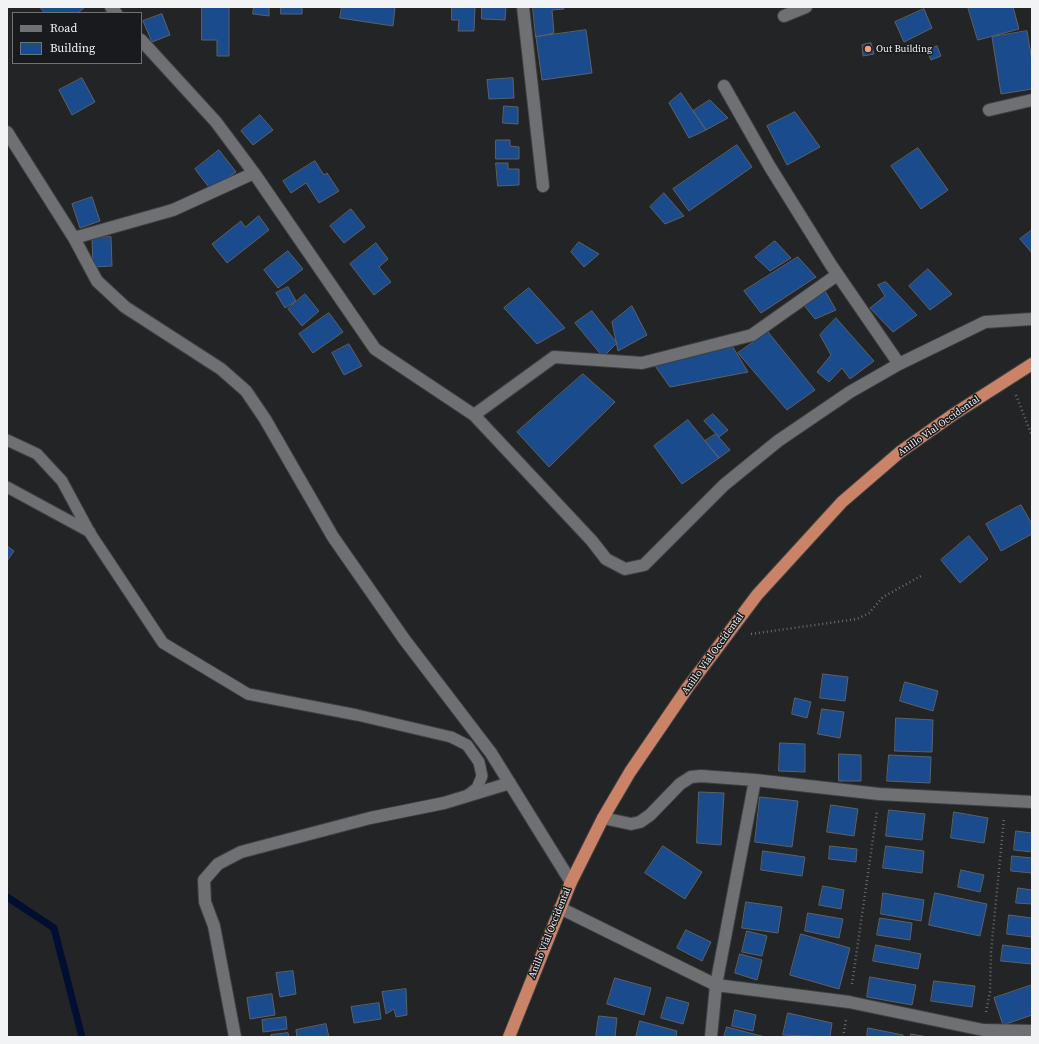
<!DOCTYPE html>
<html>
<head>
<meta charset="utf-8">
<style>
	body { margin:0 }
	#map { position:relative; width:1039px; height:1044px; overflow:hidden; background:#222426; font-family:"Source Serif 4",serif }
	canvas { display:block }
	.frame { position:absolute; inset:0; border:8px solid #f2f3f5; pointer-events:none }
	.legend { position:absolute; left:12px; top:12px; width:130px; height:52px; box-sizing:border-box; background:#181a1d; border:1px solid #6f7173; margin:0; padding:5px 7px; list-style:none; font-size:12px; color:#f2f3f5 }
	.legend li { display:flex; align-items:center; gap:8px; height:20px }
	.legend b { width:20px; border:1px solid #6f7173 }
</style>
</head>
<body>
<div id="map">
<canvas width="1039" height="1044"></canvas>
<div class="frame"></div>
<ul class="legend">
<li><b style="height:5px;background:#6e7073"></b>Road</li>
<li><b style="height:11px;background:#194b8d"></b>Building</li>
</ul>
</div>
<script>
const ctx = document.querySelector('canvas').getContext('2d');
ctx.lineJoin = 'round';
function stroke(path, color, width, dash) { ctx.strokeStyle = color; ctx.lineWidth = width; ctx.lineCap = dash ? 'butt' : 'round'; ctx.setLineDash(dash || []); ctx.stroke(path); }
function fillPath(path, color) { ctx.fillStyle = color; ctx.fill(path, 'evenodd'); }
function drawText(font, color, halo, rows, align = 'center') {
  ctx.font = font + ' "Source Serif 4",serif'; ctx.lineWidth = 3; ctx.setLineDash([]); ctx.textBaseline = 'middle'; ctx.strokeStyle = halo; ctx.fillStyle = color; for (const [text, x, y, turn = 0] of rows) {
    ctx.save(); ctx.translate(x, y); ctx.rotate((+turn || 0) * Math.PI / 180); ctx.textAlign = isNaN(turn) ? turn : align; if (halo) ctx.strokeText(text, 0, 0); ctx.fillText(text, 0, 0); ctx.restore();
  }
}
stroke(new Path2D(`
	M 7,897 L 54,928 L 82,1037`), '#000f31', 7);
const building = new Path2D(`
	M 40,7 L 85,7 L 78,13 L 45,13 Z
	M 202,7 L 229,7 L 229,56 L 217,56 L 217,40 L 202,40 Z
	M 254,7 L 269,7 L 269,16 L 253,14 Z
	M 281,7 L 302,7 L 302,14 L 281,14 Z
	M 342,7 L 395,7 L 393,26 L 340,18 Z
	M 452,7 L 475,7 L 474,31 L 458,31 L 459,20 L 452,20 Z
	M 482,7 L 506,7 L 505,20 L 482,19 Z
	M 533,7 L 563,7 L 564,9 L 552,10 L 554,33 L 536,37 Z
	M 968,7 L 1013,7 L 1019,29 L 978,40 Z
	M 924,9 L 932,28 L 904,42 L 895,22 Z
	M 162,14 L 170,35 L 152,42 L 143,21 Z
	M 586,30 L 592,73 L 542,80 L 536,37 Z
	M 1027,31 L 1032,61 L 1032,89 L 1001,94 L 992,37 Z
	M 871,43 L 874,54 L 863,56 L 862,45 Z
	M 937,46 L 941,56 L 931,60 L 927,51 Z
	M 82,78 L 95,102 L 72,115 L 59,90 Z
	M 513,78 L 514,98 L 489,99 L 487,80 Z
	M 681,93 L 706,130 L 689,138 L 669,103 Z
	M 710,100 L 728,118 L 706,130 L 693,111 Z
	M 504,106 L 518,107 L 518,124 L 503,123 Z
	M 795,112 L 820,147 L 787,165 L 767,126 Z
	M 260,115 L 273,130 L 253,145 L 241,131 Z
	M 496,140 L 510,140 L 510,146 L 519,147 L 519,159 L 496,159 Z
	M 737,145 L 752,167 L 689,211 L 673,189 Z
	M 918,148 L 948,190 L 921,209 L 891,166 Z
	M 219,150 L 236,172 L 211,190 L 195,169 Z
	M 315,161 L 324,175 L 327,173 L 339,191 L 319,203 L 306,183 L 291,193 L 283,181 Z
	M 496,163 L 508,163 L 508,169 L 519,169 L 519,185 L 498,186 Z
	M 664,193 L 684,216 L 665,224 L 650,207 Z
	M 92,197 L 100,221 L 80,228 L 72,204 Z
	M 351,209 L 365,227 L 344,243 L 330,226 Z
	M 259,216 L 269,230 L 227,263 L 212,244 L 241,221 L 245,227 Z
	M 1032,230 L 1032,253 L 1020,239 Z
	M 111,237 L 112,266 L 93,267 L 92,238 Z
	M 775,241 L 791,258 L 770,271 L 755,257 Z
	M 579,242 L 599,254 L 584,267 L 571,252 Z
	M 376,243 L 388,259 L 379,267 L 391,282 L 374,295 L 350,264 Z
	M 288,251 L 303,269 L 278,288 L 264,270 Z
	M 798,257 L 816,277 L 761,313 L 744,291 Z
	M 928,269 L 952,294 L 930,310 L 909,286 Z
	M 886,282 L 917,315 L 893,332 L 870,308 L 885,296 L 878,285 Z
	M 288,287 L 296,301 L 285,308 L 276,293 Z
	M 529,288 L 565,328 L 537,344 L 504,308 Z
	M 824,289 L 836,310 L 815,319 L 803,304 Z
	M 305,294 L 319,311 L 302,326 L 288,309 Z
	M 632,306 L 647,335 L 618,351 L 612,322 Z
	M 592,311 L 617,343 L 603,357 L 575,323 Z
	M 329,313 L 343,332 L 313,353 L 299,334 Z
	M 836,318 L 874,361 L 850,379 L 842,368 L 829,382 L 817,372 L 831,355 L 820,335 Z
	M 768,332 L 815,390 L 787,410 L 738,353 Z
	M 349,344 L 362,366 L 344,375 L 332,353 Z
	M 731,344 L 748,372 L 670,387 L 653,363 Z
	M 583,374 L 615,402 L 549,467 L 517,432 Z
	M 713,414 L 728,430 L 719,437 L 704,421 Z
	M 688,420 L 719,458 L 682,484 L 654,446 Z
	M 716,434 L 730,450 L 719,458 L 705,441 Z
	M 1021,505 L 1032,524 L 1032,534 L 1001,551 L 986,524 Z
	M 969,536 L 988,559 L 960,583 L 941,560 Z
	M 7,546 L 14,551 L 7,561 Z
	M 823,674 L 848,677 L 845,701 L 820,698 Z
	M 905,682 L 938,691 L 933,711 L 900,701 Z
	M 795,698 L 811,702 L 807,718 L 792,714 Z
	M 822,709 L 844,712 L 840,738 L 818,734 Z
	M 896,718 L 933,720 L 932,752 L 895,751 Z
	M 780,743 L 805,744 L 805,772 L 779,771 Z
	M 839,754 L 861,755 L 861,781 L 839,781 Z
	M 889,755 L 931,757 L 930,783 L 887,781 Z
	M 699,792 L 724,793 L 721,845 L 697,843 Z
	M 760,797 L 798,801 L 792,847 L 755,842 Z
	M 831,805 L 858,809 L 854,836 L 827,832 Z
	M 889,810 L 925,814 L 922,840 L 886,836 Z
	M 954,812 L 988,818 L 984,843 L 951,838 Z
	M 1016,831 L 1032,833 L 1032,852 L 1014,850 Z
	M 663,846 L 702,872 L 685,899 L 645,873 Z
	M 830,846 L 857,849 L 856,862 L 829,859 Z
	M 886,846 L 924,851 L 922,873 L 883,868 Z
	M 763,851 L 805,857 L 802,876 L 761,870 Z
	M 1012,856 L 1032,858 L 1032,873 L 1011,871 Z
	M 961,870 L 984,875 L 980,892 L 958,887 Z
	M 823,886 L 844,890 L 841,909 L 819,905 Z
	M 1018,888 L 1032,890 L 1032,904 L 1016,903 Z
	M 883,893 L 924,900 L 921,921 L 881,914 Z
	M 935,893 L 987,904 L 980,936 L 929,925 Z
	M 746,902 L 782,907 L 778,933 L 742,928 Z
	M 808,913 L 843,919 L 839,938 L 805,931 Z
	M 1009,915 L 1032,918 L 1032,937 L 1007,934 Z
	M 880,918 L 912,923 L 910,940 L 877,935 Z
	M 686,930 L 711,942 L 702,961 L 677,948 Z
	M 747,931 L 767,936 L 762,956 L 742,952 Z
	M 801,934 L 850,948 L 839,989 L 790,975 Z
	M 876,945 L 921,954 L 918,969 L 873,961 Z
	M 1003,945 L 1032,949 L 1032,964 L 1001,961 Z
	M 740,954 L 762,960 L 757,980 L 735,973 Z
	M 293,971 L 296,994 L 280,997 L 276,973 Z
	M 870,977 L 916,985 L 912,1005 L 867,997 Z
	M 615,978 L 651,988 L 644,1015 L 607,1004 Z
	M 934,981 L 975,986 L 972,1007 L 931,1001 Z
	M 1032,985 L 1032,1015 L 1003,1025 L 994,998 Z
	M 406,989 L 407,1015 L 396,1017 L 394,1009 L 386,1014 L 382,992 Z
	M 272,994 L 275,1015 L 250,1019 L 247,998 Z
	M 667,997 L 689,1003 L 683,1024 L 661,1018 Z
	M 379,1003 L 381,1019 L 354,1023 L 351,1007 Z
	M 735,1010 L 756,1015 L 753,1031 L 732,1026 Z
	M 788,1013 L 832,1023 L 830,1037 L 783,1035 Z
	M 599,1016 L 617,1018 L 615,1037 L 596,1037 Z
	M 286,1017 L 287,1029 L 263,1032 L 262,1020 Z
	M 640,1021 L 677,1031 L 676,1037 L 636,1037 Z
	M 326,1024 L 329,1037 L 297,1037 L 296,1030 Z
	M 727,1027 L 765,1037 L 724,1037 Z
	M 868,1028 L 903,1035 L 903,1037 L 867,1037 Z
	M 288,1033 L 289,1037 L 271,1037 L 271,1035 Z
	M 911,1034 L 928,1037 L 911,1037 Z`);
fillPath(building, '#194b8d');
stroke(building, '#5e6164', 1);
const service = new Path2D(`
	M 7,440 L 37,454 L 62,481 L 90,533 L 163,643 L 248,694 L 357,715 L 451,737 L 467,745 L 479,762 L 482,776 L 477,788 L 468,795
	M 7,487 L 90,532`);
const minor = new Path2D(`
	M 111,7 L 116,13
	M 523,7 L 543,186
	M 784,16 L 806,7
	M 141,40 L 216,122 L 254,173 L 375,349 L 474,415 L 592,541 L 606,559 L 625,569 L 644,565 L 724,485 L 778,441 L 850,392 L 899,364 L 985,322 L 1032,319
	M 724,86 L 770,167 L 831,265 L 899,364
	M 989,110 L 1032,100
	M 7,132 L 74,238 L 97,281 L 125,307 L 221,369 L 246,391 L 265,419 L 333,537 L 404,639 L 491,753 L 571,882
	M 74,238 L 173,210 L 254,173
	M 474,415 L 554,357 L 642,363 L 752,335 L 837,275
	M 603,818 L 631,824 L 640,822 L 650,815 L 680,784 L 691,777 L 701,776 L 755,780 L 879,794 L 1032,802
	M 560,908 L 716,985 L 849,1002 L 983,1030 L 1032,1031
	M 235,1037 L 214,926 L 205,902 L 204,880 L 218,864 L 241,852 L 370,818 L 444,803 L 510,783
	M 711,1037 L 716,985 L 755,780`);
const trunk = new Path2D(`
	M 509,1037 L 571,882 L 603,818 L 630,772 L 688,687 L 757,595 L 842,502 L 900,452 L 954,414 L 1032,364`);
stroke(service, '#3e4042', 13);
stroke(minor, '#3e4042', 14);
stroke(trunk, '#3e4042', 14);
stroke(new Path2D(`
	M 1016,395 L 1032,436
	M 751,634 L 857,619 L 869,613 L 883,597 L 921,576
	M 852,984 L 877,811
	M 986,1012 L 990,992 L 991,952 L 1004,818
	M 843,1037 L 846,1020`), '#6a6c6e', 2.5, [1, 3]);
stroke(service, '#6e7073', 11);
stroke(minor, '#6e7073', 12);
stroke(trunk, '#ca8366', 12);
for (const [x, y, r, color] of [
	[868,49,4,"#f2a07f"]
]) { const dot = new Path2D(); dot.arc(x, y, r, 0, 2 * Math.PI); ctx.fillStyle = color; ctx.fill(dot); stroke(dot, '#181a1d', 1.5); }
drawText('10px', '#f2f3f5', '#181a1d', [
	["Out Building",876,49]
], 'left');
drawText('10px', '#f2f3f5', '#181a1d', [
	["Anillo Vial Occidental",939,426,-35],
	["Anillo Vial Occidental",713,654,-54],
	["Anillo Vial Occidental",550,933,-68]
]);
</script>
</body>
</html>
